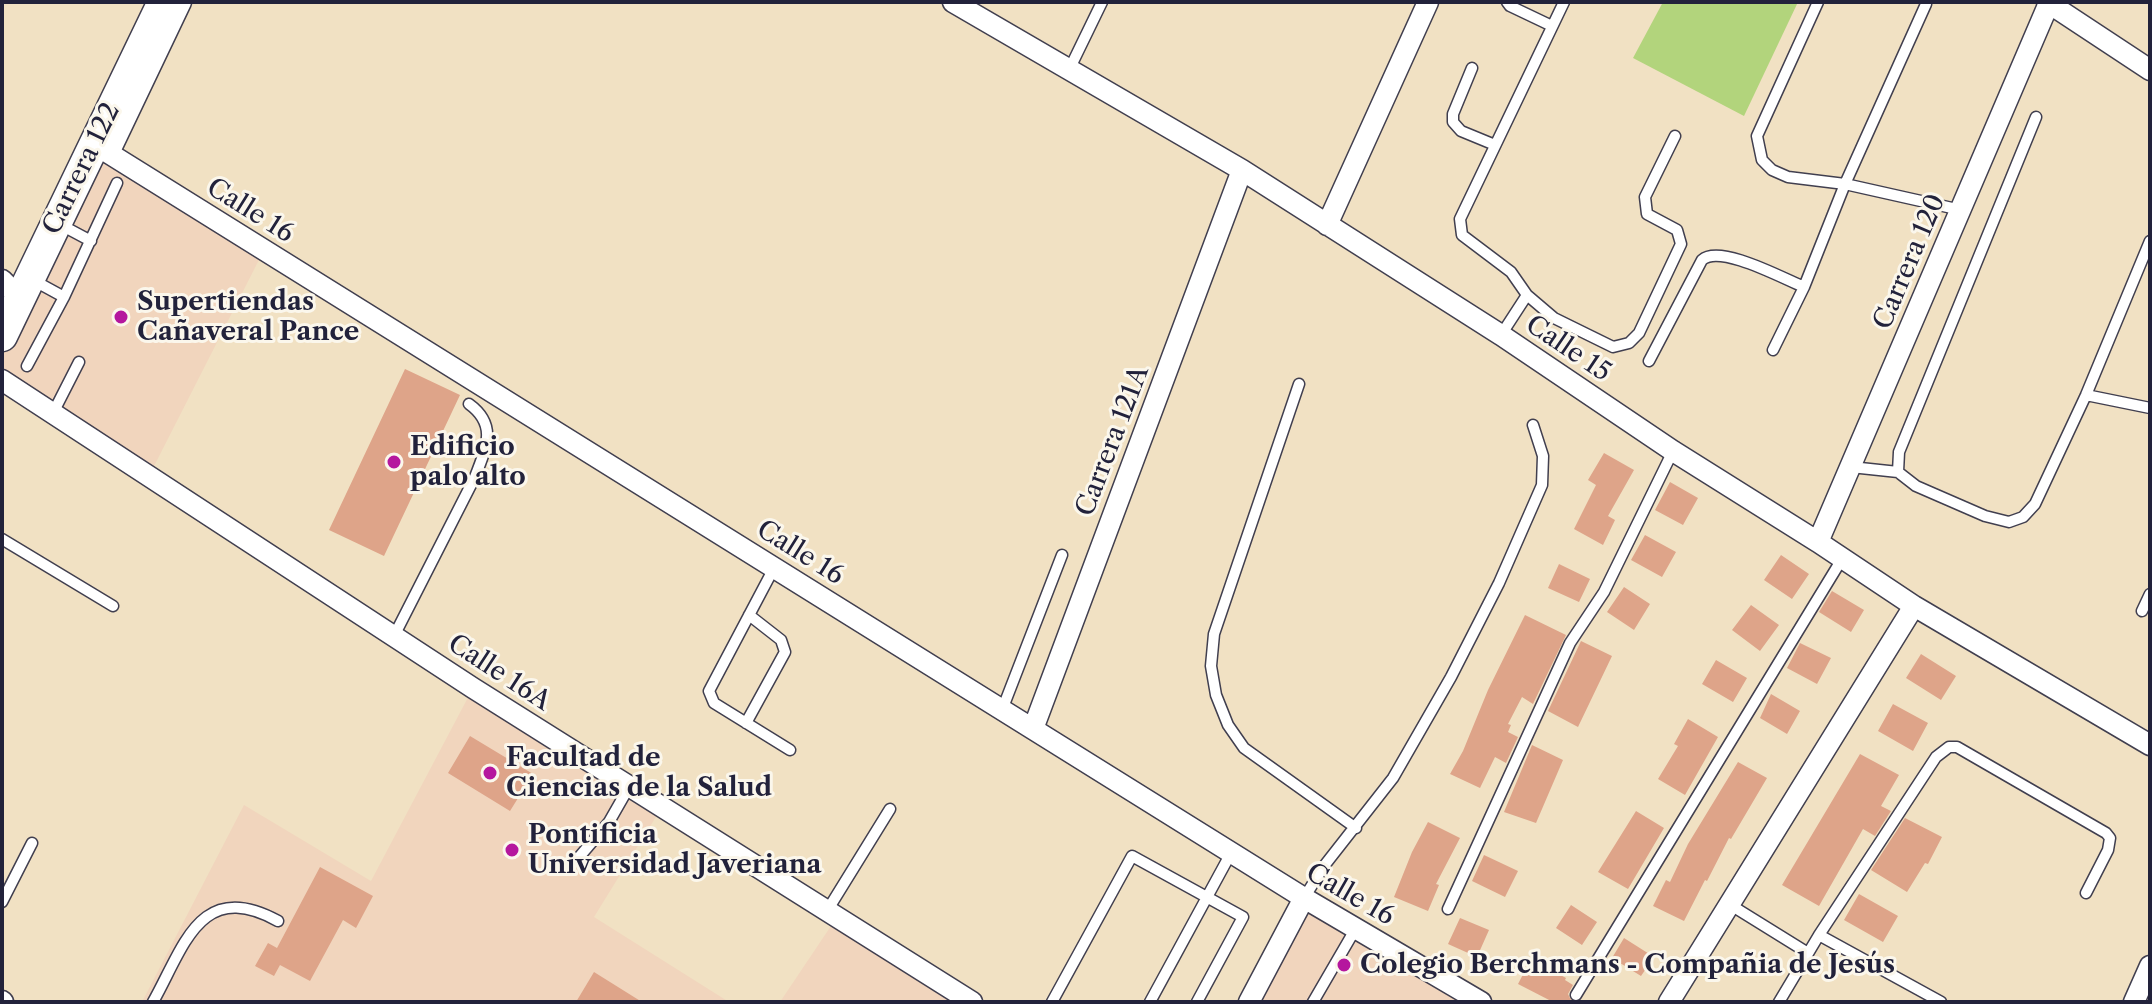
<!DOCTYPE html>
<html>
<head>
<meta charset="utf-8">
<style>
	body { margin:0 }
	#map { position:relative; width:2152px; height:1004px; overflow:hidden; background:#f1e1c3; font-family:"Libre Caslon Text",serif }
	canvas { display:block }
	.frame { position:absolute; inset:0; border:4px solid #22223b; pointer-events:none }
</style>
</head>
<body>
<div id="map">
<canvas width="2152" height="1004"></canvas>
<div class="frame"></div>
</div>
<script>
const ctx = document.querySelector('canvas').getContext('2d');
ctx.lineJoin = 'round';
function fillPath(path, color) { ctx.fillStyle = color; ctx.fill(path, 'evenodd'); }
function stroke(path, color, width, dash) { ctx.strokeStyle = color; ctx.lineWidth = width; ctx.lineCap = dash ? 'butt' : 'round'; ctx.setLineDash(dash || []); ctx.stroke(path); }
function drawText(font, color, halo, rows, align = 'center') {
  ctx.font = font + ' "Libre Caslon Text",serif'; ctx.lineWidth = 6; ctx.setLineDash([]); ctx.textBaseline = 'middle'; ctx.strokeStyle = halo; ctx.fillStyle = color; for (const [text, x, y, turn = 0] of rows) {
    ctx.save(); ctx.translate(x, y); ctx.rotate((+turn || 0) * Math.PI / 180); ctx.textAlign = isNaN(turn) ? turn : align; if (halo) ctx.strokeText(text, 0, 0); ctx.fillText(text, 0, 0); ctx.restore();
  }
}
fillPath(new Path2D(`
	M 94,144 L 264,250 L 149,476 L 2,380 L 2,280 L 20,297 Z
	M 473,688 L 662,807 L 594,917 L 729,1002 L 142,1002 L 244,805 L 371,881 Z
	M 1304,898 L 1481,1002 L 1249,1002 Z
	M 837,917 L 972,1002 L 780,1002 Z`), '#f1d5bd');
fillPath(new Path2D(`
	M 1663,2 L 1798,2 L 1744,116 L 1633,58 Z`), '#b2d47c');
fillPath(new Path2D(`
	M 405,369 L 460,395 L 384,556 L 329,530 Z
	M 1604,453 L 1634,470 L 1608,516 L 1615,520 L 1603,545 L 1574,529 L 1596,485 L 1588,480 Z
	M 1670,482 L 1698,498 L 1683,525 L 1655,510 Z
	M 1645,535 L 1676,552 L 1662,577 L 1631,560 Z
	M 1781,555 L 1809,574 L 1792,599 L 1764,580 Z
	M 1559,564 L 1590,579 L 1579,602 L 1548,588 Z
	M 1624,587 L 1650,604 L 1634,630 L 1607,612 Z
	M 1832,591 L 1864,610 L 1851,632 L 1819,612 Z
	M 1751,605 L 1779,625 L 1760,651 L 1732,630 Z
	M 1525,615 L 1566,635 L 1533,704 L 1522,697 L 1508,724 L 1511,725 L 1508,732 L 1518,737 L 1506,763 L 1495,757 L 1480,788 L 1450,774 L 1463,751 L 1488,690 Z
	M 1581,641 L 1612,656 L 1578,727 L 1548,711 Z
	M 1800,643 L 1831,658 L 1817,684 L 1787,668 Z
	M 1921,654 L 1956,676 L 1941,700 L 1906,678 Z
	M 1716,660 L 1747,678 L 1733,702 L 1702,684 Z
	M 1771,694 L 1800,711 L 1787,734 L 1760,718 Z
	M 1893,704 L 1928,723 L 1913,751 L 1878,731 Z
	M 1688,719 L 1718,737 L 1685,795 L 1658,779 L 1678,746 L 1674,744 Z
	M 470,736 L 533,774 L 510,811 L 448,773 Z
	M 1532,745 L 1563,760 L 1536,823 L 1504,812 Z
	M 1860,754 L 1899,775 L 1881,806 L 1891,811 L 1875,836 L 1863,829 L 1819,906 L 1782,885 Z
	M 1738,762 L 1767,778 L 1731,839 L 1729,838 L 1707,881 L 1705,880 L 1684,921 L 1653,906 L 1666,880 L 1670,882 L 1688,844 Z
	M 1636,811 L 1664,828 L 1628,889 L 1598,872 Z
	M 1905,818 L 1942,837 L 1928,864 L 1925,863 L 1907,892 L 1871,870 Z
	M 1428,822 L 1460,838 L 1436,884 L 1439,885 L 1428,911 L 1394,897 L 1412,852 Z
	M 1484,855 L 1518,871 L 1505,897 L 1472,881 Z
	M 320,867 L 373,896 L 356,928 L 343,920 L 310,981 L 280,965 L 274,976 L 255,966 L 268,943 L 277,948 Z
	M 1859,894 L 1898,916 L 1883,942 L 1844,920 Z
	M 1571,905 L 1597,922 L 1582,945 L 1556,928 Z
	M 1460,918 L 1489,930 L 1477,957 L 1448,944 Z
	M 1624,938 L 1654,957 L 1641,976 L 1612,958 Z
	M 1531,959 L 1566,978 L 1565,980 L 1573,985 L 1568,994 L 1572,1002 L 1553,1002 L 1518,984 Z
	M 594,972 L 642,1002 L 576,1002 Z`), '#dea489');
const lane = new Path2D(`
	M 1507,2 L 1510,6 L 1552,26
	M 1564,2 L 1460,219 L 1462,235 L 1511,272 L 1527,295 L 1554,318 L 1613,347 L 1629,343 L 1639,333 L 1681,244 L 1677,230 L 1647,214 L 1645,197 L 1675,136
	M 1818,2 L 1757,136 L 1762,160 L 1772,170 L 1788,177 L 1845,184 L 1961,210
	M 1472,68 L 1453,114 L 1453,122 L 1461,131 L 1495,145
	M 1069,70 L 1102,2
	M 61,225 L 91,241
	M 31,279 L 64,297
	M 1501,335 L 1527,295
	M 1773,350 L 1804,287 L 1845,184 L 1926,4
	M 1649,361 L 1702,260 C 1720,244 1782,278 1804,287
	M 27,366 L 64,297 L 117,183
	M 1299,384 L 1214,634 L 1211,666 L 1216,695 L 1228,725 L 1244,748 L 1356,828
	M 2086,395 L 2150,408
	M 53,413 L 79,362
	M 1851,467 L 1898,472 L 1916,486 L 1985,516 L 2009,522 L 2023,517 L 2035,504 L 2086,395 L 2150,241
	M 1898,472 L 1899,452 L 2036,117
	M 2,539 L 113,606
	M 774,568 L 709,691 L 714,703 L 790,750
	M 2142,611 L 2150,594
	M 394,636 L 475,477 C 486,448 498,425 469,404
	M 1002,710 L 1062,555
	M 746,723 L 785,652 L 781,640 L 749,615
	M 580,856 L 609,822 L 629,787
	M 1304,898 L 1324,866 L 1393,778 L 1451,677 L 1499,583 L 1542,485 L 1543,456 L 1533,425
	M 2,902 L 32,843
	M 1729,904 L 1808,953
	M 1448,909 L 1570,643 L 1604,592 L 1673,451
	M 827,911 L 890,809
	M 1819,935 L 1941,1002
	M 1576,995 L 1842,559
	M 153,1002 C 184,947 200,878 278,921
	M 1052,1002 L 1132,856 L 1243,917 L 1197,1002
	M 1150,1002 L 1231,853
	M 1313,1002 L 1356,928
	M 1779,1002 L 1819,935 L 1936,757 L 1949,747 L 1957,747 L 2106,833 L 2110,838 L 2108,850 L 2086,893`);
const street = new Path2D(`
	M 953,2 L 1242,170 L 1501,335 L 1673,451 L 1818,542 L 1914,606 L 2150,745
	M 2047,2 L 2150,70
	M 94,144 L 1304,898 L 1481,1002
	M 109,153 L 181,2
	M 1327,225 L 1428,2
	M 2,280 L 20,298
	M 2,380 L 473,688 L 972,1002
	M 1818,542 L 2049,3
	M 1033,729 L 1242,170
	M 2,1001 L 3,1002
	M 1249,1002 L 1304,898
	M 1669,1002 L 1914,606
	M 2134,1002 L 2150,966`);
const secondary = new Path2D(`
	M 2,336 L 163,2`);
stroke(lane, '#413f4f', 13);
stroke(street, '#413f4f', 23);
stroke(secondary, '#413f4f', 33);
stroke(lane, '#fff', 10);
stroke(street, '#fff', 20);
stroke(secondary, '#fff', 30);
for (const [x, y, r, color] of [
	[121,317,8,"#b5179e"],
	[394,462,8,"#b5179e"],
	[490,773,8,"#b5179e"],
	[512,850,8,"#b5179e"],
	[1344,965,8,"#b5179e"]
]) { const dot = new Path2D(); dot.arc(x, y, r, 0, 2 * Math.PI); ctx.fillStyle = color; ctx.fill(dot); stroke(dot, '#fbf7ec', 3); }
drawText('26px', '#22223b', '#fbf7ec', [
	["Carrera 122",82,169,-64],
	["Calle 16",250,211,32],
	["Carrera 120",1910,262,-67],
	["Calle 15",1568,349,34],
	["Carrera 121A",1113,441,-69],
	["Calle 16",800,553,32],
	["Calle 16A",499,673,33],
	["Calle 16",1350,895,30]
]);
drawText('bold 26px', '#22223b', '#fbf7ec', [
	["Supertiendas",137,302],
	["Cañaveral Pance",137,332],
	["Edificio",410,447],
	["palo alto",410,477],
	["Facultad de",506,758],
	["Ciencias de la Salud",506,788],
	["Pontificia",528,835],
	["Universidad Javeriana",528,865],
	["Colegio Berchmans - Compañia de Jesús",1360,965]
], 'left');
</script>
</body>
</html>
